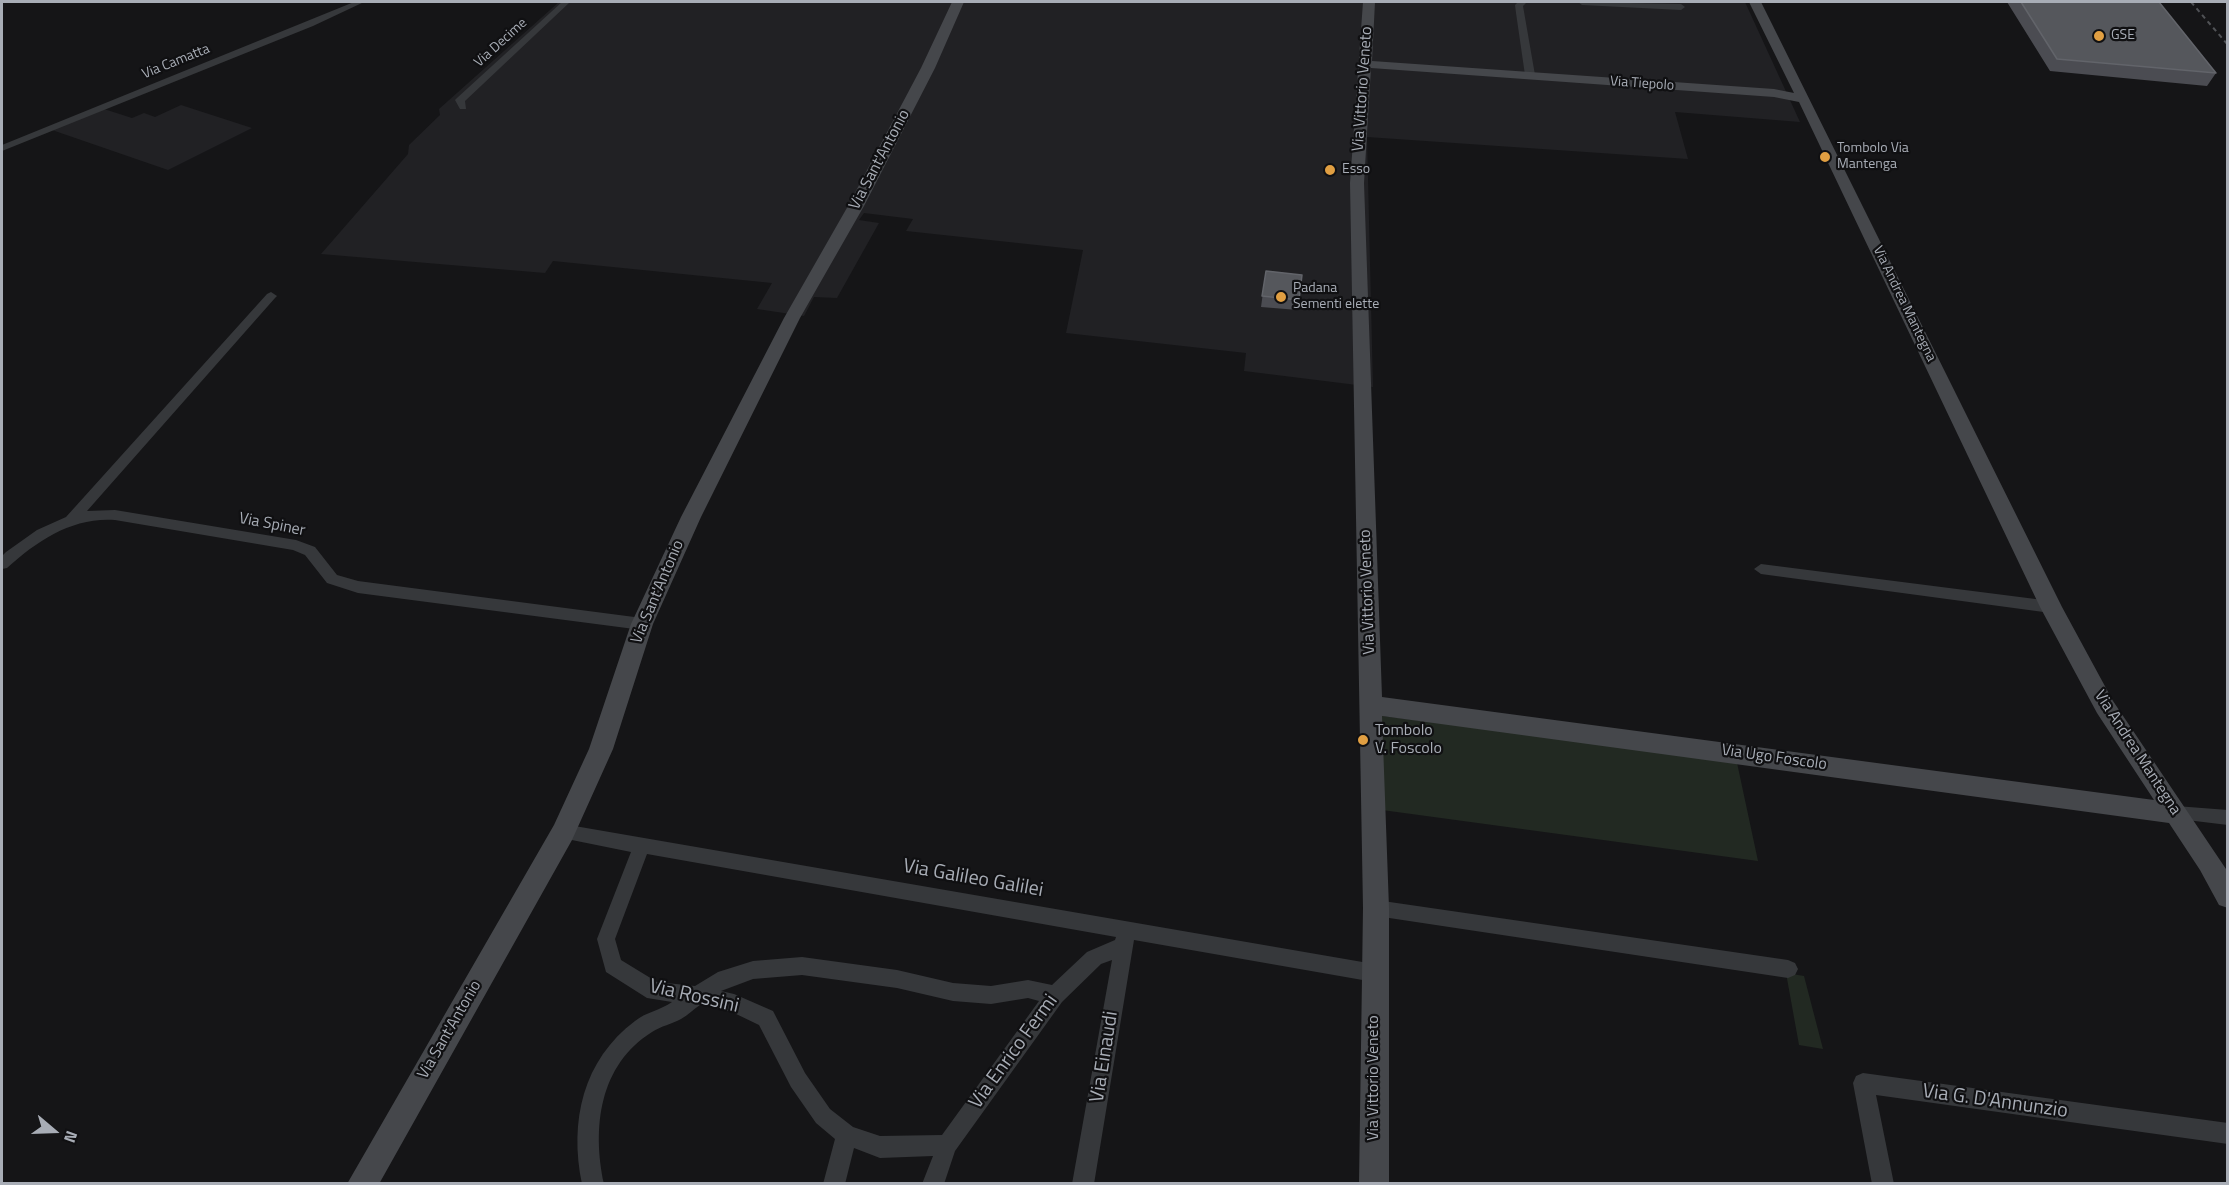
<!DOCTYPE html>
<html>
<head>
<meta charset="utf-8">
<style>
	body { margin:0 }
	#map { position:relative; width:2229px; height:1185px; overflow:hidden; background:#151517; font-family:"Titillium Web",sans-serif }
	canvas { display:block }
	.frame { position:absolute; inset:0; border:3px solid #a8adb6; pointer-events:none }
	.north { position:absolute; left:24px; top:1101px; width:60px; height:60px; -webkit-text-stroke:4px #101012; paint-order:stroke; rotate:109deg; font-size:16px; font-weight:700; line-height:24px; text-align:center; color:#a8adb6 }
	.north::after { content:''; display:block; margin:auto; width:21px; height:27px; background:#a8adb6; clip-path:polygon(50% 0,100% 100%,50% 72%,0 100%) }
</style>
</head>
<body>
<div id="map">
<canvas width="2229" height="1185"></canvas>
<div class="frame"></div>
<div class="north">N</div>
</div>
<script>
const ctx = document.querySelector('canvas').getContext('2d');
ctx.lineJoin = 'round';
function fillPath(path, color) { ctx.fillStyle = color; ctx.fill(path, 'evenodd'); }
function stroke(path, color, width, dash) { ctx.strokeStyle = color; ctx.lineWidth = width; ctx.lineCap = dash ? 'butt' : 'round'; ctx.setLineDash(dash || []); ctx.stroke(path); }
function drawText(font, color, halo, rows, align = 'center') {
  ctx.font = font + ' "Titillium Web",sans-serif'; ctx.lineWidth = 4.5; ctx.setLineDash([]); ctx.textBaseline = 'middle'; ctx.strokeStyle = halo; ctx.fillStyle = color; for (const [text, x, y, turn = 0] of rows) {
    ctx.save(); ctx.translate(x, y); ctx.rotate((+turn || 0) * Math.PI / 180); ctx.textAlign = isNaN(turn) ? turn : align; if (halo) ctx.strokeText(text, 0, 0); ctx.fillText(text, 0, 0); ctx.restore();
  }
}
fillPath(new Path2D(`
	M 559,2 L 1745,2 L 1800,122 L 1675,112 L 1688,159 L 1367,137 L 1373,387 L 1244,371 L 1246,353 L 1066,333 L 1083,250 L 906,231 L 913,219 L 864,213 L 859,220 L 879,223 L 837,298 L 814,297 L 804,316 L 757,309 L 772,283 L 553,261 L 545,273 L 321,254 L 408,154 L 409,145 L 440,115 L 439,109 Z
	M 181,105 L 252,128 L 168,170 L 52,130 L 104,109 L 132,118 L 144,113 L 155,117 Z`), '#212124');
fillPath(new Path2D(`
	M 1382,716 L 1736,758 L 1758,861 L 1382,810 Z
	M 1786,973 L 1804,976 L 1823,1049 L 1799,1045 Z`), '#222922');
fillPath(new Path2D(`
	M 354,2 L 364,2 L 313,26 L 2,151 L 2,145 Z
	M 562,2 L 570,2 L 465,101 L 466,109 L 460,109 L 455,100 L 457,98 Z
	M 1518,2 L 1527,2 L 1523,6 L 1535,75 L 1530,78 L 1525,75 L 1516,13 L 1515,5 Z
	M 1578,2 L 1681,4 L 1685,7 L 1681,10 L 1582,5 Z
	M 271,292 L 277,296 L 275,298 L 87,511 L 115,510 L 296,540 L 315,547 L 337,575 L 358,581 L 642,618 L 647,620 L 650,624 L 647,628 L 642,630 L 358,593 L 327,583 L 305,555 L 293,550 L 115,520 C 73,517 38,540 7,568 L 2,569 L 2,556 L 6,552 L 37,530 L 66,517 L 267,294 Z
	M 1761,564 L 2051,601 L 2056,603 L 2059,607 L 2056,611 L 2051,613 L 1761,574 L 1754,569 Z
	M 2176,806 L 2228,810 L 2228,825 L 2170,818 L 2167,813 L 2170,808 Z
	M 563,824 L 1374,964 L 1381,967 L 1384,973 L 1381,979 L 1374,982 L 1134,940 L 1094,1184 L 1072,1184 L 1112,960 L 1101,964 L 1062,1002 L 955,1151 L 944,1184 L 922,1184 L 933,1156 L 880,1158 L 854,1148 L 845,1184 L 823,1184 L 835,1139 L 816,1123 L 791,1087 L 759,1025 L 732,1012 L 700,1005 C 694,1009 688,1015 681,1019 C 672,1024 661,1026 652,1032 C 599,1065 592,1128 604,1184 L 582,1184 C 569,1121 583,1060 635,1021 C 646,1012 661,1010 672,1002 L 647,998 L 606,972 L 597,939 L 631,852 L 557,837 L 554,832 L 557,827 ZM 647,854 L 1116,937 L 1115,940 L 1087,952 L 1052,985 L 1028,980 L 991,986 L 953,983 L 897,970 L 802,957 L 753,961 L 718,972 L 695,986 L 657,982 L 621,960 L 615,939 ZM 802,975 L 897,988 L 953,1001 L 991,1004 L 1028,998 L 1039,1001 L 942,1135 L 880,1136 L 853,1127 L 830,1109 L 805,1073 L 773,1011 L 734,994 L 721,991 L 753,979 Z
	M 1376,900 L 1788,960 L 1795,963 L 1798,969 L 1795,975 L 1788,978 L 1376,916 L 1369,914 L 1367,908 L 1369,902 Z
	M 1863,1073 L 2228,1123 L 2228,1144 L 1876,1095 L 1894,1184 L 1872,1184 L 1853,1083 L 1856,1076 Z`), '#36383b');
fillPath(new Path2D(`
	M 952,2 L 964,2 L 935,68 L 864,206 L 800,318 L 701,517 L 653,624 L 613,749 L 572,840 L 379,1184 L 347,1184 L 554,825 L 589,749 L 631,624 L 681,517 L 784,318 L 848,206 L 921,68 Z
	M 1363,2 L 1375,2 L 1372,61 L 1774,89 L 1794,93 L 1749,2 L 1761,2 L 2062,607 L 2113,701 L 2228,872 L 2228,908 L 2219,905 L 2200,870 L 2169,823 L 1382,716 L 1389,908 L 1389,1184 L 1359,1184 L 1363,908 L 1350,183 ZM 1371,68 L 1774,97 L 1799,102 L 2040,607 L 2097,713 L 2154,800 L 1382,697 L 1364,183 Z`), '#45474b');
stroke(new Path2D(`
	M 2191,2 L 2228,45`), '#505256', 2, [4.5, 4]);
fillPath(new Path2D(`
	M 2007,2 L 2159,2 L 2216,73 L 2207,86 L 2050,71 Z
	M 1266,271 L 1302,275 L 1298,310 L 1261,307 Z`), '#4b4c52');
const building = new Path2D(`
	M 2021,2 L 2159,2 L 2216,73 L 2057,59 Z
	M 1266,271 L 1302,275 L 1299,300 L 1262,296 Z`);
fillPath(building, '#55575c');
stroke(building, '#62646a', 1.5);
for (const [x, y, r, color] of [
	[2099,36,6,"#e19f42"],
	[1825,157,6,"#e19f42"],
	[1330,170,6,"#e19f42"],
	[1281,297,6,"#e19f42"],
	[1363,740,6,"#e19f42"]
]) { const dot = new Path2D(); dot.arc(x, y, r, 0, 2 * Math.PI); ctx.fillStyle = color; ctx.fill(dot); stroke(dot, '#101012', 2); }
drawText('14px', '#a8adb6', '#101012', [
	["GSE",2111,36],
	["Tombolo Via",1837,149],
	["Mantenga",1837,165],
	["Esso",1342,170],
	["Padana",1293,289],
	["Sementi elette",1293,305]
], 'left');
drawText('14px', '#a8adb6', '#101012', [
	["Via Decime",501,43,-42],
	["Via Camatta",176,62,-22],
	["Via Tiepolo",1642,84,4],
	["Via Andrea Mantegna",1904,304,64]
]);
drawText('16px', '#a8adb6', '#101012', [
	["Via Vittorio Veneto",1363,89,-86],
	["Via Sant'Antonio",880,160,-62],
	["Via Spiner",272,525,11],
	["Via Sant'Antonio",658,592,-67],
	["Via Vittorio Veneto",1368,592,-92],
	["Via Andrea Mantegna",2137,753,57],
	["Via Ugo Foscolo",1774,758,8],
	["Via Sant'Antonio",450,1030,-60],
	["Via Vittorio Veneto",1374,1078,-90]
]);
drawText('16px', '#a8adb6', '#101012', [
	["Tombolo",1375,731],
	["V. Foscolo",1375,749]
], 'left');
drawText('20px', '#a8adb6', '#101012', [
	["Via Galileo Galilei",973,879,10],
	["Via Rossini",694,997,13],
	["Via Enrico Fermi",1014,1052,-54],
	["Via Einaudi",1105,1057,-81],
	["Via G. D'Annunzio",1995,1102,8]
]);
</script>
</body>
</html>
